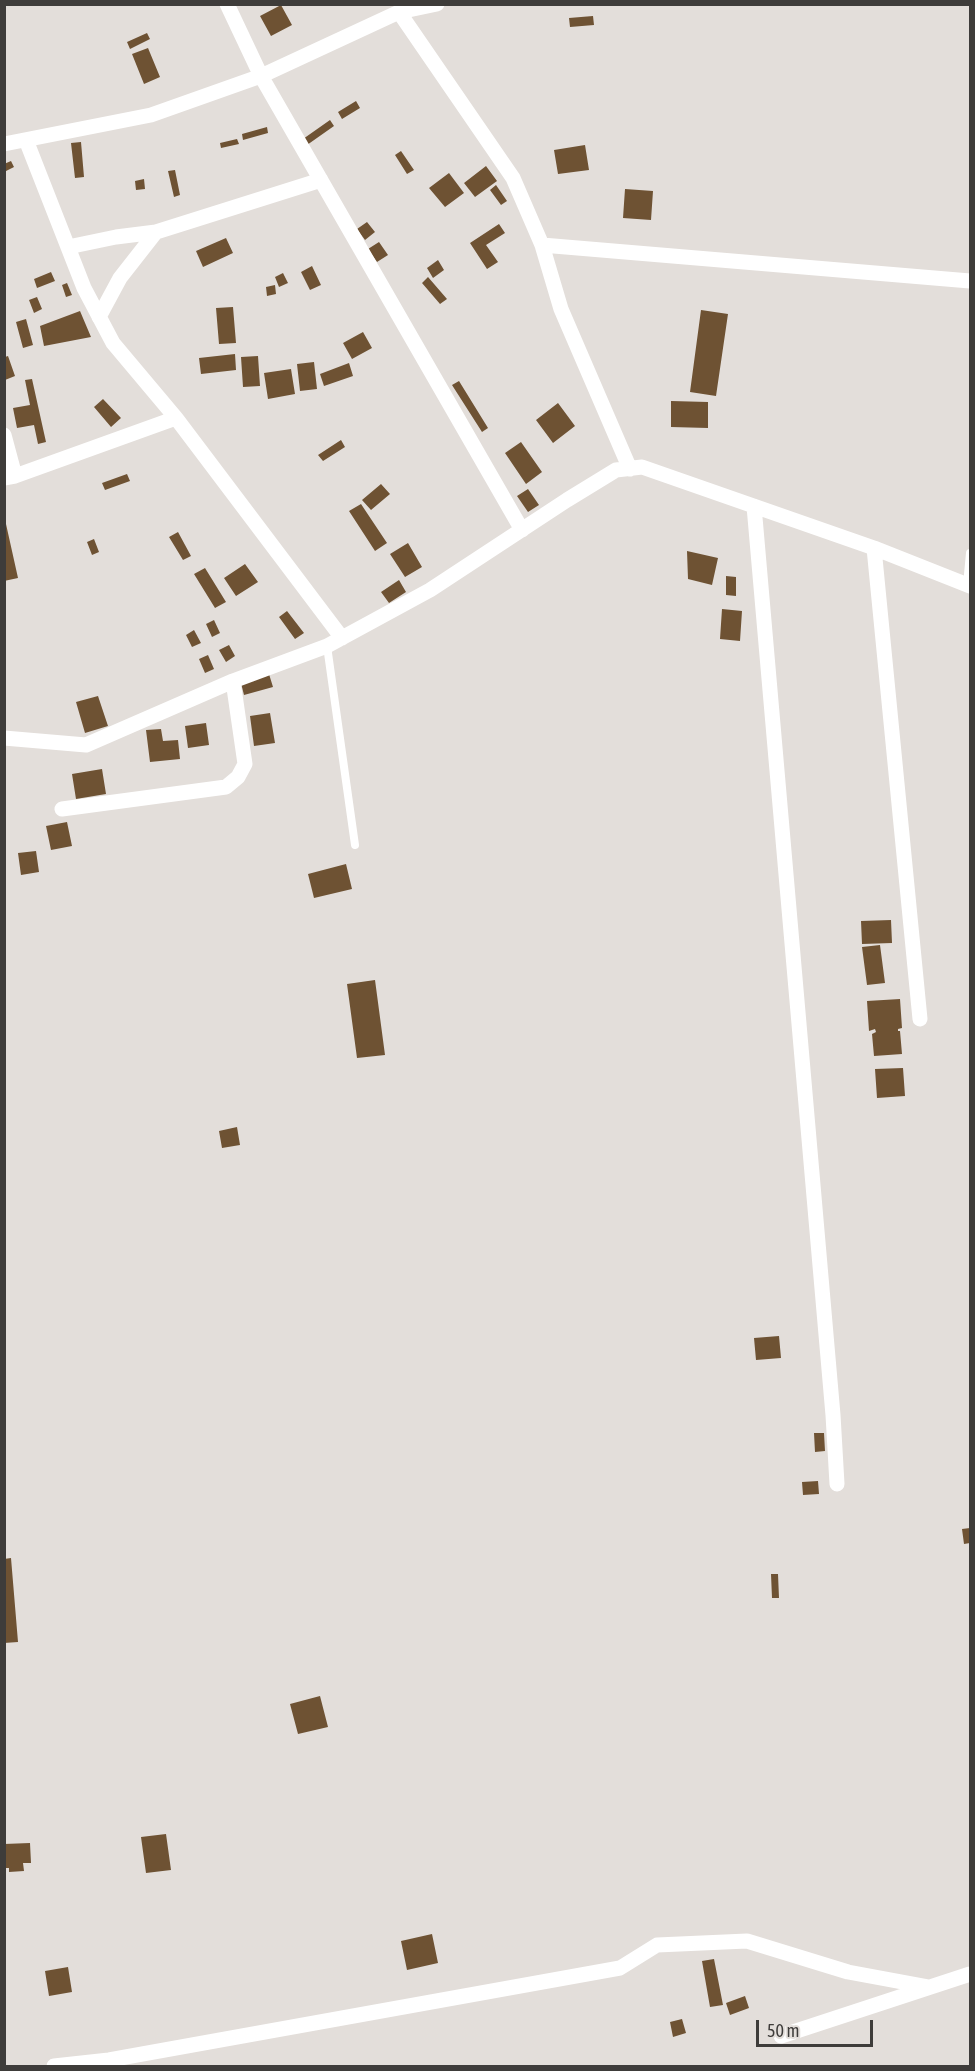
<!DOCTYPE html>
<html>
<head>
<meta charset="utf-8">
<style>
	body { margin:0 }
	#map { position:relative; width:975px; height:2071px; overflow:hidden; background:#e3deda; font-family:"Asap Condensed",sans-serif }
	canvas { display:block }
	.frame { position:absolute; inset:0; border:6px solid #3e3c3a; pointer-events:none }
	.scale { position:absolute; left:756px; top:2020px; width:117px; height:27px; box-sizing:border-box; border:3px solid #3e3c3a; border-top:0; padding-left:8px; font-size:18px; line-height:21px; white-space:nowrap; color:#3e3c3a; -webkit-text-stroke:4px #e3deda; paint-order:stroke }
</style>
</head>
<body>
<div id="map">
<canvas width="975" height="2071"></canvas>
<div class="frame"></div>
<div class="scale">50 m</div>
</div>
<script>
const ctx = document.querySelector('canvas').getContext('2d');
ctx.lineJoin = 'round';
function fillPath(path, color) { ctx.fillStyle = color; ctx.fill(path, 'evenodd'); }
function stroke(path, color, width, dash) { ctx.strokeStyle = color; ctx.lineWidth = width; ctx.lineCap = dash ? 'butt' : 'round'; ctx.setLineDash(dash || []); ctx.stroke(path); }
fillPath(new Path2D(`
	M 281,5 L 292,25 L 271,36 L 260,16 Z
	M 593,16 L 594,25 L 570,27 L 569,18 Z
	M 147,33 L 150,39 L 130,49 L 127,42 Z
	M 148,48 L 160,77 L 144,84 L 132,54 Z
	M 356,101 L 360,108 L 342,119 L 338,112 Z
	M 330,120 L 334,126 L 307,145 L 303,139 Z
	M 267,127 L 268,133 L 243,140 L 242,134 Z
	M 237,139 L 239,144 L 221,148 L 220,143 Z
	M 81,142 L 84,177 L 75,178 L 71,143 Z
	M 585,145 L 589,170 L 558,174 L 554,150 Z
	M 401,151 L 414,170 L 407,174 L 395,155 Z
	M 11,161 L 14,167 L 4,172 L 4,164 Z
	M 486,166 L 497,181 L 475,197 L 464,183 Z
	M 175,170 L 180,195 L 174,197 L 168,171 Z
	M 449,173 L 464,193 L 445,207 L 429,188 Z
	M 144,179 L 145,189 L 136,190 L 135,181 Z
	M 496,185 L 507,201 L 501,205 L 490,190 Z
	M 625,189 L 653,191 L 651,220 L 623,218 Z
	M 367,222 L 375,232 L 365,240 L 357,229 Z
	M 499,224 L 505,233 L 486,245 L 498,262 L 487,269 L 470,243 Z
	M 226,238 L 233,253 L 203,267 L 196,251 Z
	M 379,242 L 388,255 L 377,262 L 368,249 Z
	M 438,260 L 444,270 L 433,278 L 427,268 Z
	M 312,266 L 321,285 L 310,290 L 301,272 Z
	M 51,272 L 55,281 L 37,288 L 34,279 Z
	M 283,273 L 288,283 L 279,287 L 275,277 Z
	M 428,277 L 447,299 L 440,304 L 422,283 Z
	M 67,283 L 72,295 L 66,297 L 62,285 Z
	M 275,285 L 276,294 L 267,296 L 266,287 Z
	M 37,297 L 42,309 L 34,313 L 29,300 Z
	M 233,307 L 236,343 L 219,344 L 216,308 Z
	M 701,310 L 728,314 L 716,396 L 690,392 Z
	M 80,311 L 91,337 L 44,346 L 40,326 Z
	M 26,319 L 33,345 L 23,348 L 16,322 Z
	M 363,332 L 372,348 L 352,359 L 343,343 Z
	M 235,354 L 236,370 L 201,374 L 199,358 Z
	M 8,356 L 15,376 L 5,380 L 5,357 Z
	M 258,356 L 260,386 L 243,387 L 241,357 Z
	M 314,362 L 317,389 L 300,391 L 297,364 Z
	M 349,363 L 353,376 L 324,386 L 320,374 Z
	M 291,369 L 295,394 L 268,399 L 264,373 Z
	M 32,379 L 46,442 L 38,444 L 34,425 L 17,428 L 13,408 L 30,405 L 25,380 Z
	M 459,381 L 488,428 L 482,432 L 452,385 Z
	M 103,399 L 121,418 L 111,427 L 94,407 Z
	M 671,401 L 708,402 L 708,428 L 671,427 Z
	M 558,403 L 575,426 L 553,443 L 536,420 Z
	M 341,440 L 345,447 L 323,461 L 318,455 Z
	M 521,442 L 542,472 L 526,484 L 505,453 Z
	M 127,474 L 130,481 L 105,490 L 102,483 Z
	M 381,484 L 390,494 L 371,510 L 362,500 Z
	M 528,489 L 539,505 L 528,512 L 517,496 Z
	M 361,504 L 387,543 L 375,551 L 349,511 Z
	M 4,515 L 18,578 L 4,581 Z
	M 178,532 L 191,556 L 183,560 L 169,537 Z
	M 94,539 L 99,552 L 92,555 L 87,542 Z
	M 408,543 L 422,567 L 405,577 L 390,554 Z
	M 687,551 L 718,558 L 712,585 L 688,579 Z
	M 245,564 L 258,582 L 236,596 L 224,578 Z
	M 205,568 L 226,602 L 215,608 L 194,574 Z
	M 726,576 L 736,577 L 736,596 L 726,595 Z
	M 399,580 L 406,592 L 389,603 L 381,592 Z
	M 722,609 L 742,611 L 740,641 L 720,639 Z
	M 287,611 L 304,633 L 295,639 L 279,617 Z
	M 214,620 L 220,633 L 212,637 L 206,624 Z
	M 194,630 L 201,643 L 192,647 L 186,635 Z
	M 229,645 L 235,656 L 226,662 L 219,650 Z
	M 208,655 L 214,669 L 205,673 L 199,659 Z
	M 269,674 L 273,687 L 244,695 L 241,683 Z
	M 98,696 L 108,726 L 85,733 L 76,702 Z
	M 270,713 L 275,743 L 254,746 L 250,716 Z
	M 206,723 L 209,745 L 188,748 L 185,726 Z
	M 161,729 L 163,741 L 178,740 L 180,759 L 150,762 L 146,730 Z
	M 102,769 L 106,794 L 76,799 L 72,774 Z
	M 67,822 L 72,846 L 51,850 L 46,826 Z
	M 36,851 L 39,872 L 21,875 L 18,853 Z
	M 346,864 L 352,889 L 314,898 L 308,874 Z
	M 891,920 L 892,943 L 862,944 L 861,921 Z
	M 880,945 L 885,983 L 867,985 L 862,947 Z
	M 375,980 L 385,1055 L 357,1058 L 347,984 Z
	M 900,999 L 902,1028 L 898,1029 L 898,1031 L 900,1031 L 902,1054 L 874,1056 L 872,1034 L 876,1032 L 875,1029 L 869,1031 L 867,1001 Z
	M 903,1068 L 905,1096 L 877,1098 L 875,1069 Z
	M 237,1127 L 240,1145 L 222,1148 L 219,1131 Z
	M 779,1336 L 781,1358 L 756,1360 L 754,1338 Z
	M 814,1433 L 824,1433 L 825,1451 L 815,1452 Z
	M 818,1481 L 819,1494 L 803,1495 L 802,1482 Z
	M 970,1528 L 970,1543 L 964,1544 L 962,1529 Z
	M 11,1558 L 18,1642 L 4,1643 L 4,1559 Z
	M 771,1574 L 778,1574 L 779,1598 L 772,1598 Z
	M 320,1696 L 328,1727 L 298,1734 L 290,1704 Z
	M 166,1834 L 171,1870 L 146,1873 L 141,1837 Z
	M 30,1843 L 31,1863 L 23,1863 L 24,1871 L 9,1872 L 9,1868 L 6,1868 L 4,1844 Z
	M 432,1934 L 438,1963 L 407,1970 L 401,1941 Z
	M 714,1959 L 723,2005 L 710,2007 L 702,1961 Z
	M 68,1967 L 72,1992 L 49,1996 L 45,1971 Z
	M 745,1996 L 749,2008 L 730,2015 L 726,2003 Z
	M 682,2019 L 686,2033 L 673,2037 L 670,2022 Z`), '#6e5233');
stroke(new Path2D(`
	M 967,585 L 970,553
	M 327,646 L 355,845`), '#fff', 8);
stroke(new Path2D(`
	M 227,4 L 261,76 L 522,530
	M 399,12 L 513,178 L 542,245 L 561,309 L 630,469
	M 26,140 L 84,288 L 113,343 L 176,418 L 342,638
	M 4,144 L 151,115 L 261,76 L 399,12 L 437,4
	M 542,245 L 970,281
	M 68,247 L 116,237 L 156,232 L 321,180
	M 99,317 L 120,278 L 156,232
	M 4,435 L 15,476
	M 4,478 L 15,476 L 176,418
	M 754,506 L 833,1415 L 837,1484
	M 874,548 L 920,1019
	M 4,738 L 86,745 L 233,681 L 327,646 L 430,590 L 567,500 L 616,470 L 642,467 L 874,548 L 970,586
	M 62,809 L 226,787 L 238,777 L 245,764 L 233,681
	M 781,2036 L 970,1974
	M 54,2066 L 109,2060 L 620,1968 L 657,1945 L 747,1941 L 848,1972 L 929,1987`), '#fff', 15);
</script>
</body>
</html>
